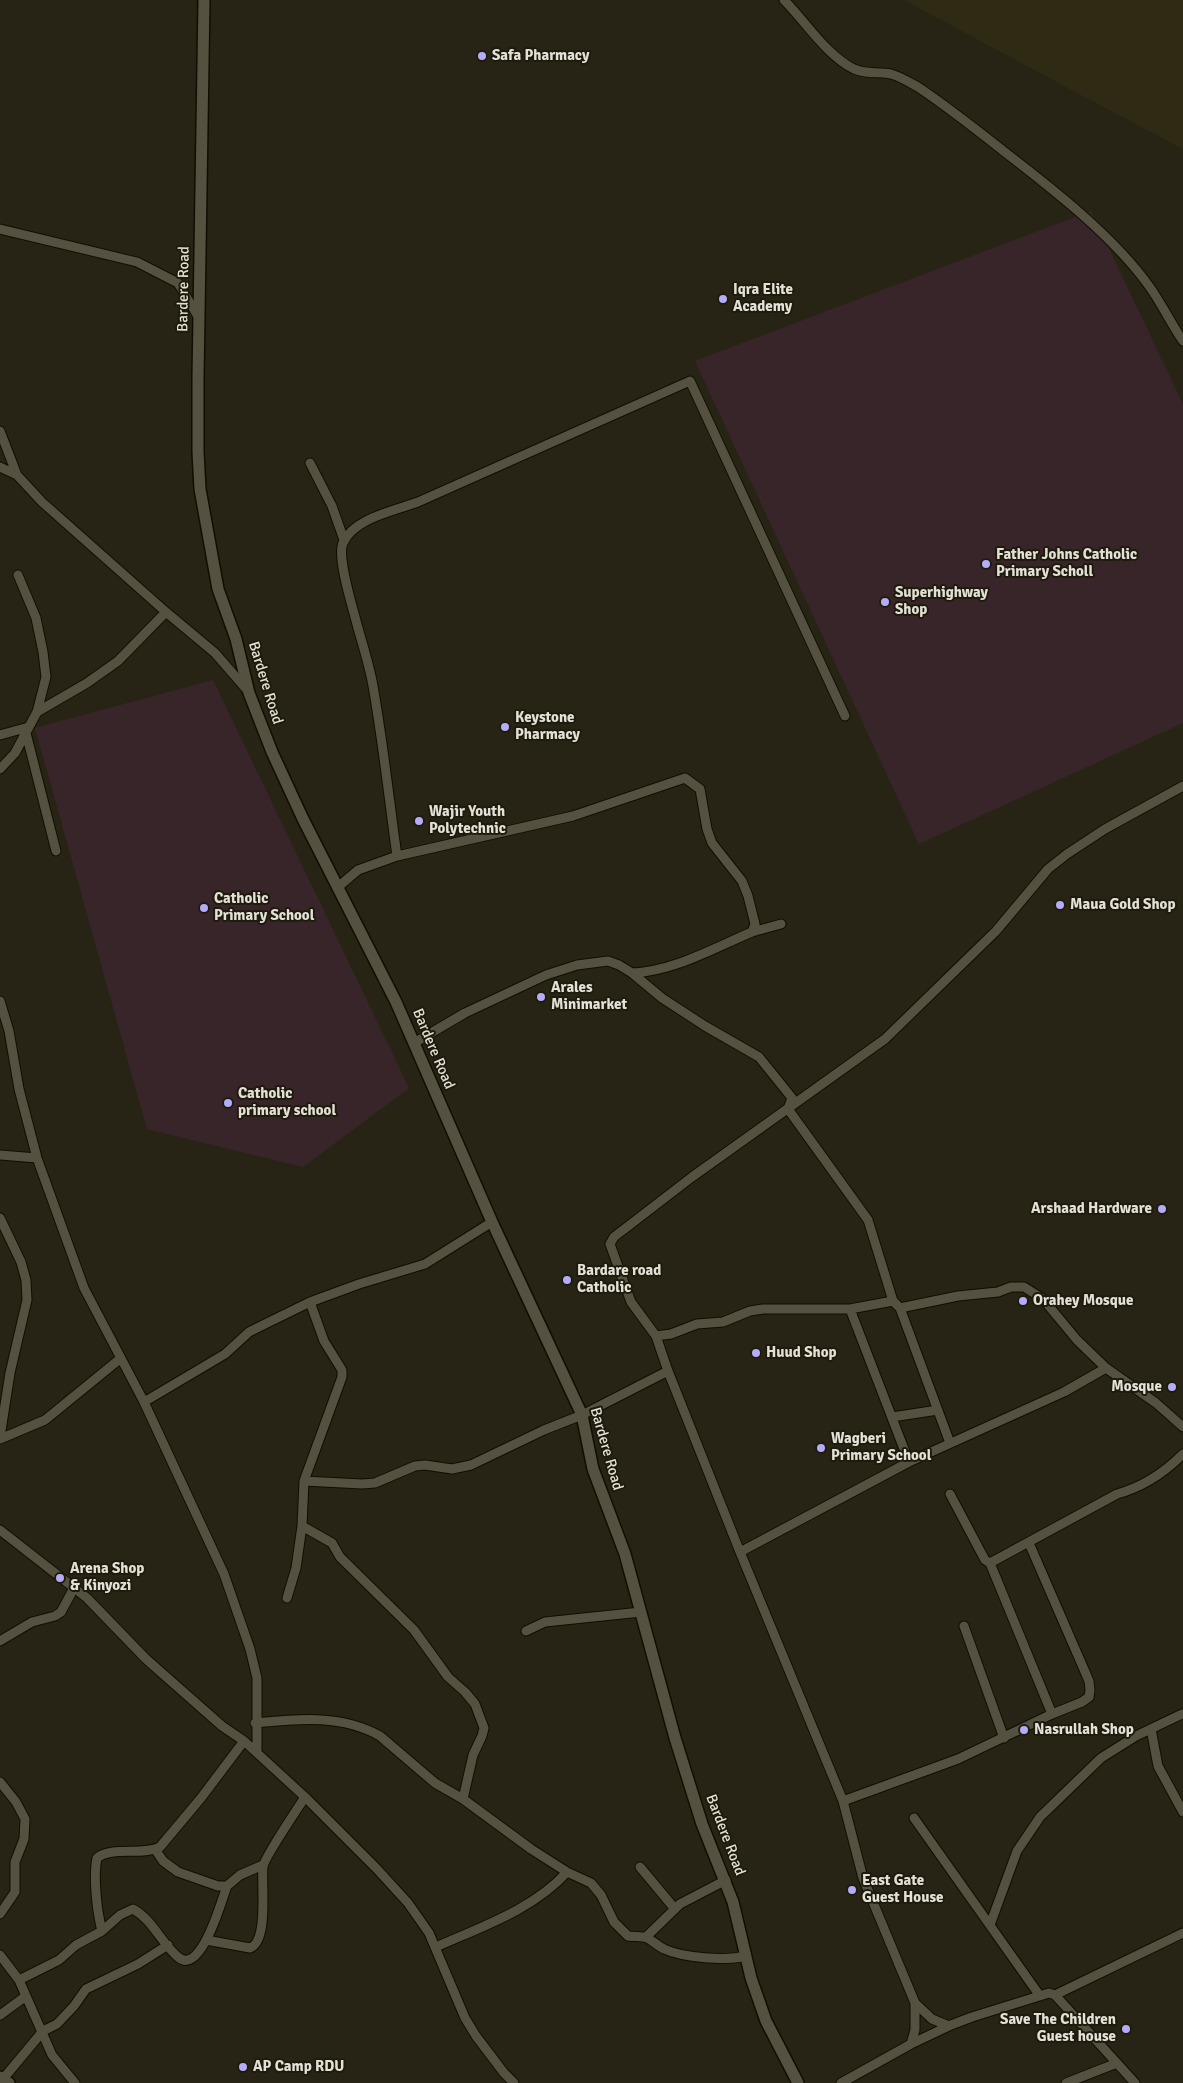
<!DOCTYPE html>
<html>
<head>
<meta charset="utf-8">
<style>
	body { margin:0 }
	canvas { display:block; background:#272415 }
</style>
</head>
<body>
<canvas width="1183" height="2083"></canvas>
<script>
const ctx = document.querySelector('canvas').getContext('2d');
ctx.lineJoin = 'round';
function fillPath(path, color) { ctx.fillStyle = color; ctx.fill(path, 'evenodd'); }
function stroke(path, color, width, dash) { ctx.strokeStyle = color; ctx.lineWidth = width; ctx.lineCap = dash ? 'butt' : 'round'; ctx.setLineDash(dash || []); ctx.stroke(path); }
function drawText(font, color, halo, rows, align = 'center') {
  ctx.font = font + ' Signika,sans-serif'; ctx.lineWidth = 4; ctx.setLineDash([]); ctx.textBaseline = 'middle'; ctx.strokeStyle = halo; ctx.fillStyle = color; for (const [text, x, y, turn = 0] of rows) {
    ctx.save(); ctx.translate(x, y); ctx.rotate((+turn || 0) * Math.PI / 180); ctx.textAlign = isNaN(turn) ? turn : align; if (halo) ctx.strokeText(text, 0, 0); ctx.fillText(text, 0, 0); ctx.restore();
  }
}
fillPath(new Path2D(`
	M 1091,211 L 1183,404 L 1183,723 L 919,844 L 695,361 Z
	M 213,680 L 409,1088 L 303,1167 L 147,1129 L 35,728 Z`), '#382529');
fillPath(new Path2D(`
	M 904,0 L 1183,0 L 1183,149 L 1066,87 Z`), '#2e2a13');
const minor = new Path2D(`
	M 784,0 C 805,21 827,56 854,69 C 869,75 877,71 891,74 C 901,77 909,82 918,87 C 948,107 977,130 1006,153 C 1054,190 1114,237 1149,286 C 1162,304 1171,324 1183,341
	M 0,229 L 137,262 L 178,283 L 199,318
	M 0,431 L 17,475 L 42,502 L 166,612 L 215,653 L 248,691
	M 310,463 L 332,506 L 344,540
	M 0,467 L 17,475
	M 37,712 L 87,683 L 118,661 L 166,612
	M 26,733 L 56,851
	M 0,735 L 29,727
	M 0,769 L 15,753 L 37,712 L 46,677 L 43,652 L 36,618 L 18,575
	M 397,856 C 389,799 383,742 373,686 C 369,663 361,640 355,617 C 351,602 337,556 343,543 C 354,518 394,511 418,502 L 690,381 L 845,716
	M 337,888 L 358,870 L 397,856 L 573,816 L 685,778 L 700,789 L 707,829 L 712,843 L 742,881 L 748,896 L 755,924 L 752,932 C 714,948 674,971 632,973
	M 752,932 L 781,924
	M 0,1001 L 9,1031 L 19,1089 L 37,1158 L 84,1288 L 144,1402 L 224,1574 L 250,1649 L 257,1678 L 257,1753
	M 414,1043 L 465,1013 L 546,975 L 577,965 L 608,961 L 619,965 L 632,973 L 662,998 L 705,1026 L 759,1057 L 792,1098 L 788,1109
	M 788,1109 L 868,1220 L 893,1301 L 900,1308 L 950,1443
	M 0,1155 L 37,1158
	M 0,1218 L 21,1262 L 26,1280 L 27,1300 L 10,1373 L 0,1437
	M 900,1308 L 958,1296 L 998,1292 L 1011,1287 L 1024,1287 L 1043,1299 L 1077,1340 L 1106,1368 L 1156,1403 L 1183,1427
	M 850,1309 L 909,1462
	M 656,1336 L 671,1334 L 697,1324 L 723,1322 L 750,1311 L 763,1309 L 850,1309 L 893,1301
	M 144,1402 L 225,1354 L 249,1332 L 263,1325 L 310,1302 L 359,1284 L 425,1264 L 492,1222
	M 892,1417 L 938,1410
	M 0,1439 L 45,1420 L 121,1358
	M 304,1481 L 362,1484 L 375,1483 L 415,1466 L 425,1465 L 452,1469 L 471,1465 L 544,1430 L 582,1415 L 668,1371
	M 950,1494 L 985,1560 L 990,1563 L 1052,1714
	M 302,1526 L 332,1543 L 340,1557 L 414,1630 L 448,1677 L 465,1692 L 475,1704 L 484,1728 L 482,1736 L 473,1755 L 463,1799
	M 0,1530 L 87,1598 L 146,1659 L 222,1726 L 244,1741 L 305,1797 L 377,1869 L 408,1903 L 429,1933 L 465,2018 L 476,2036 L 504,2073 L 514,2083
	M 740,1552 L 909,1462 L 1064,1392 L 1106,1368
	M 990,1563 L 1117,1494 C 1143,1487 1164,1473 1183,1454
	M 287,1598 L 296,1568 L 302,1526 L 304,1481 L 342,1377 L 342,1370 L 324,1341 L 310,1302
	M 964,1626 L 1004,1738
	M 526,1631 L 545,1622 L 641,1612
	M 0,1641 L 32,1622 L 55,1616 L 61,1612 L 74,1588
	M 255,1723 C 298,1719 341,1714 380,1736 L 435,1783 L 463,1799 L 531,1849 L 567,1872 L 591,1883 L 601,1895 L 614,1922 L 628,1936 C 634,1937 642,1936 647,1938 C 653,1941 658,1946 664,1949 C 684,1958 725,1961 746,1956
	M 1151,1729 L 1158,1766 L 1183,1812
	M 0,1782 L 16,1802 L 25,1819 L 24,1839 L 15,1862 L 15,1892 L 0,1914
	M 843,1801 L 958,1759 L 1052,1714 L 1082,1702 L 1089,1697 L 1090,1690 L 1089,1681 L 1029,1543
	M 914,1818 L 1040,1996
	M 155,1849 L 163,1861 L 178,1872 L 218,1886 L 227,1886 L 240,1875 L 263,1865
	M 640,1867 L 675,1909
	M 990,1925 L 1017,1851 L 1040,1817 L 1101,1758 L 1136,1736 L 1182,1714
	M 102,1931 L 120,1915 L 133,1909 C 153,1920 161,1943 178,1957 C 201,1977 222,1899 227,1886
	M 646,1937 L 680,1904 L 726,1880
	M 206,1940 L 250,1948 C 269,1941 261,1884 263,1867 C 264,1858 298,1808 305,1797
	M 436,1947 C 481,1927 534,1909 567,1872
	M 0,1955 L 19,1980 L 52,2055 L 75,2083
	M 19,1980 L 59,1960 L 76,1945 L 102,1931 C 97,1912 93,1877 97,1858 C 112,1846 142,1856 160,1847 L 201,1798 L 244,1741
	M 1055,1995 L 1183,1933
	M 915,2003 L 932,2019 L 949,2026
	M 0,2015 L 26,1996
	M 911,2044 L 915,2030 L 915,2003 L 863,1878 L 843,1801 L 740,1552 L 668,1371 L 656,1336 L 631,1302 L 610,1244 L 614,1237 L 692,1177 L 885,1039 L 996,931 L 1048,869 L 1067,854 L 1105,829 L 1183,786
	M 3,2079 L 43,2031 L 57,2024 L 74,2006 L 86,1989 L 138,1964 L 168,1945
	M 841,2083 L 911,2044 L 951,2025 L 972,2017 L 1049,1993 L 1055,1995 L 1135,2083
	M 1066,2083 L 1117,2063`);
const tertiary = new Path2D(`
	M 204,0 L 198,378 L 198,452 L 200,489 L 218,589 L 236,639 L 249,693 L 272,752 L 303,819 L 396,1002 L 492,1222 L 582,1415 L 593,1469 L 625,1554 L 675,1738 L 702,1824 L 733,1902 L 751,1978 L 766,2021 L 798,2083
	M 0,2077 L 9,2083`);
stroke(minor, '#100d02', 11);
stroke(tertiary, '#100d02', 14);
stroke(minor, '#545140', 9);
stroke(tertiary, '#545140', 11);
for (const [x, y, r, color] of [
	[482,56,5,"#b4acf9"],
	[723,299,5,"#b4acf9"],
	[986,564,5,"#b4acf9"],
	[885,602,5,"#b4acf9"],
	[505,727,5,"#b4acf9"],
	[419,821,5,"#b4acf9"],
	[1060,905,5,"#b4acf9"],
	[204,908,5,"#b4acf9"],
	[541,997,5,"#b4acf9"],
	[228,1103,5,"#b4acf9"],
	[1162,1209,5,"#b4acf9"],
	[567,1280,5,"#b4acf9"],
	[1023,1301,5,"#b4acf9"],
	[756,1353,5,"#b4acf9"],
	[1172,1387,5,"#b4acf9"],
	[821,1448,5,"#b4acf9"],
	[60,1578,5,"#b4acf9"],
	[1024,1730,5,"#b4acf9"],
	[852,1890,5,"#b4acf9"],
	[1126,2029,5,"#b4acf9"],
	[243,2067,5,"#b4acf9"]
]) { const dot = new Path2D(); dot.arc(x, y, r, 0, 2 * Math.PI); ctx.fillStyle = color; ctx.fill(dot); stroke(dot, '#1e1b0c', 2); }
drawText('bold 15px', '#e3e1d7', '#1e1b0c', [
	["Safa Pharmacy",492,56],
	["Iqra Elite",733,290],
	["Academy",733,307],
	["Father Johns Catholic",996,555],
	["Primary Scholl",996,572],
	["Superhighway",895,593],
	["Shop",895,610],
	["Keystone",515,718],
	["Pharmacy",515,735],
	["Wajir Youth",429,812],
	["Polytechnic",429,829],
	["Catholic",214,899],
	["Primary School",214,916],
	["Maua Gold Shop",1070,905],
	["Arales",551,988],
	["Minimarket",551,1005],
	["Catholic",238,1094],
	["primary school",238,1111],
	["Arshaad Hardware",1152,1209,"right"],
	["Bardare road",577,1271],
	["Catholic",577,1288],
	["Orahey Mosque",1033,1301],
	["Huud Shop",766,1353],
	["Mosque",1162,1387,"right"],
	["Wagberi",831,1439],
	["Primary School",831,1456],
	["Arena Shop",70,1569],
	["& Kinyozi",70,1586],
	["Nasrullah Shop",1034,1730],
	["East Gate",862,1881],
	["Guest House",862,1898],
	["Save The Children",1116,2020,"right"],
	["Guest house",1116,2037,"right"],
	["AP Camp RDU",253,2067]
], 'left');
drawText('15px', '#e3e1d7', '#1e1b0c', [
	["Bardere Road",184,289,-89],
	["Bardere Road",265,683,73],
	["Bardere Road",433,1049,67],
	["Bardere Road",606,1449,74],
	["Bardere Road",725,1835,69]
]);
</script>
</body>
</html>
